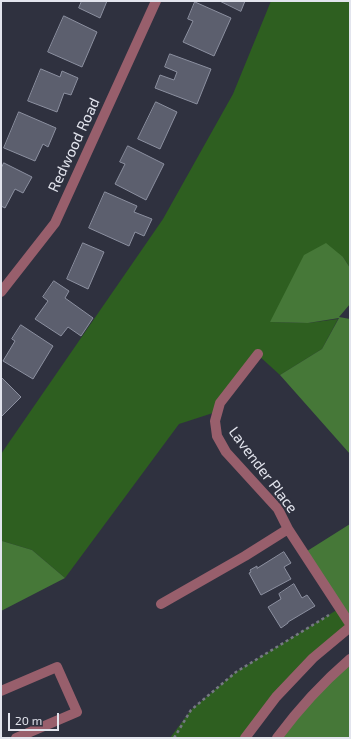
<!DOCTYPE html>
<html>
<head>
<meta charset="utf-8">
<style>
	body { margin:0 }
	#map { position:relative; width:351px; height:739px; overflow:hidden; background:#2f313f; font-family:"Exo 2",sans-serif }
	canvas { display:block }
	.frame { position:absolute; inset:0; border:2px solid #e2e4ed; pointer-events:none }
	.scale { position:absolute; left:8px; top:713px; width:51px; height:18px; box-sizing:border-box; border:2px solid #e2e4ed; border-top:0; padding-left:5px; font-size:12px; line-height:14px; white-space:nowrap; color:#e2e4ed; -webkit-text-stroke:3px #2f313f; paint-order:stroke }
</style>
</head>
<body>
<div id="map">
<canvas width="351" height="739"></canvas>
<div class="frame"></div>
<div class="scale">20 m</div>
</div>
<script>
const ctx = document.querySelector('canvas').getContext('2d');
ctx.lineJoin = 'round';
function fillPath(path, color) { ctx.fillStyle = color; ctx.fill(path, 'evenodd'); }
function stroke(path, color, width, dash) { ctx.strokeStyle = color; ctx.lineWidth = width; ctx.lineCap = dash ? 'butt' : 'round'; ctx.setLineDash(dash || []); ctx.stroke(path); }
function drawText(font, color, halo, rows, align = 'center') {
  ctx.font = font + ' "Exo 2",sans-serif'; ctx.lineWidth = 4; ctx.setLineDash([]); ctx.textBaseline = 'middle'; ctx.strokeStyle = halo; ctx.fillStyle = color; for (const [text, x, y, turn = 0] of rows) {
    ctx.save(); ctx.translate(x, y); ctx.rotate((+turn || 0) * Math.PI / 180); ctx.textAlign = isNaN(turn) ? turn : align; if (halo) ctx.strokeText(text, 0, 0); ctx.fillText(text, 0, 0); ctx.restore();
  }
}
fillPath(new Path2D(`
	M 271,1 L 350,1 L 350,268 L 343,257 L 270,322 L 308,323 L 338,319 L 322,349 L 280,375 L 258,355 L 216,412 L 179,424 L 65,578 L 32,550 L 2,541 L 1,542 L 1,454 L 163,219 L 233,94 Z
	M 340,608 L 350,624 L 313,658 L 245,738 L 170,738 L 191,710 L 236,672 Z`), '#2e5f20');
fillPath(new Path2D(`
	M 326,243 L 343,257 L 350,268 L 350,304 L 339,317 L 350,319 L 350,454 L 280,375 L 322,349 L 339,318 L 308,323 L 270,322 L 304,255 Z
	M 350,524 L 350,624 L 304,553 Z
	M 2,541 L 32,550 L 65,578 L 1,611 L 1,542 Z
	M 350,659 L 350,738 L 277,738 Z`), '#467838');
const building = new Path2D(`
	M 82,1 L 107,1 L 100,18 L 79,8 Z
	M 220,1 L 245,1 L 241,11 Z
	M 195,2 L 231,18 L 214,56 L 183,42 L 193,21 L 188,19 Z
	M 64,16 L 97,32 L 82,67 L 48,52 Z
	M 170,54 L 211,69 L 197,104 L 155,88 L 160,75 L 174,80 L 177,72 L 165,67 Z
	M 41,69 L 60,77 L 62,71 L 78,78 L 71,95 L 64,93 L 57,112 L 28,101 Z
	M 156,102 L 177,112 L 160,149 L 138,139 Z
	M 19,112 L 56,128 L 48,147 L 43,144 L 35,161 L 4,148 Z
	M 128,146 L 164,164 L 146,200 L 115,184 L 125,164 L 120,162 Z
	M 4,163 L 32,177 L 23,193 L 15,189 L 5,208 L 1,206 L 1,169 Z
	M 105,192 L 137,206 L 134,212 L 152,219 L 144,236 L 135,232 L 129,246 L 89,228 Z
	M 83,243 L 104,252 L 88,289 L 67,279 Z
	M 54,281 L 69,291 L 65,298 L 93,318 L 81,336 L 68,327 L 61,336 L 35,319 L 48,301 L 43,297 Z
	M 21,325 L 53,346 L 33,379 L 3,361 L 15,341 L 12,339 Z
	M 1,377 L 21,397 L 1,417 Z
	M 284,552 L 291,563 L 284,567 L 291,579 L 261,595 L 249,573 L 251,572 L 250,570 L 257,566 L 257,568 Z
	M 294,584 L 302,598 L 307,595 L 315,606 L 288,622 L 288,623 L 281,628 L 268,607 L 281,599 L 279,594 Z`);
fillPath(building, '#5c5f6e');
stroke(building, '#8c90a0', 1);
stroke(new Path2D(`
	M 174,738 L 191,710 L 236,672 L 329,615`), '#767884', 2.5, [3, 3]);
stroke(new Path2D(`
	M 1,292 L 55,223 L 156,1
	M 258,354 L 220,403 L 215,421 L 217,436 L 226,452 L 278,509 L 288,529 L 350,624
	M 161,604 L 245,556 L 288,529
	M 1,691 L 57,667 L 77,712 L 16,738
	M 245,738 L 276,697 L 313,658 L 350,627
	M 277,738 C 300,707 321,684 350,659`), '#985f6c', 10);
drawText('15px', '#e2e4ed', '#2f313f', [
	["Redwood Road",74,145,-65],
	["Lavender Place",263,470,53]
]);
</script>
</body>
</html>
